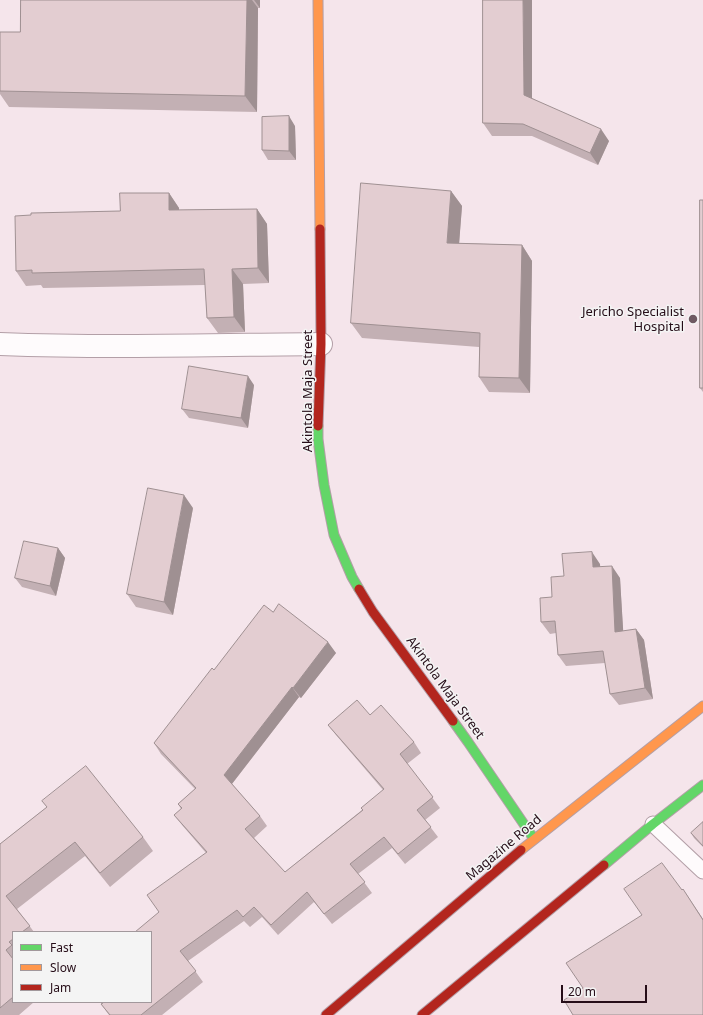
<!DOCTYPE html>
<html>
<head>
<meta charset="utf-8">
<style>
	body { margin:0 }
	#map { position:relative; width:703px; height:1015px; overflow:hidden; background:#f5e5eb; font-family:"Noto Sans",sans-serif }
	canvas { display:block }
	.legend { position:absolute; left:12px; top:931px; width:140px; height:72px; box-sizing:border-box; background:#f4f4f4; border:1px solid #a2989c; margin:0; padding:5px 7px; list-style:none; font-size:12px; color:#260d18 }
	.legend li { display:flex; align-items:center; gap:8px; height:20px }
	.legend b { width:20px; border:1px solid #a2989c }
	.scale { position:absolute; left:561px; top:985px; width:86px; height:18px; box-sizing:border-box; border:2px solid #260d18; border-top:0; padding-left:5px; font-size:12px; line-height:14px; white-space:nowrap; color:#260d18; -webkit-text-stroke:3px #f4f4f4; paint-order:stroke }
</style>
</head>
<body>
<div id="map">
<canvas width="703" height="1015"></canvas>
<ul class="legend">
<li><b style="height:5px;background:#63d668"></b>Fast</li>
<li><b style="height:5px;background:#ff974d"></b>Slow</li>
<li><b style="height:5px;background:#b3261e"></b>Jam</li>
</ul>
<div class="scale">20 m</div>
</div>
<script>
const ctx = document.querySelector('canvas').getContext('2d');
ctx.lineJoin = 'round';
function stroke(path, color, width, dash) { ctx.strokeStyle = color; ctx.lineWidth = width; ctx.lineCap = dash ? 'butt' : 'round'; ctx.setLineDash(dash || []); ctx.stroke(path); }
function fillPath(path, color) { ctx.fillStyle = color; ctx.fill(path, 'evenodd'); }
function drawText(font, color, halo, rows, align = 'center') {
  ctx.font = font + ' "Noto Sans",sans-serif'; ctx.lineWidth = 3; ctx.setLineDash([]); ctx.textBaseline = 'middle'; ctx.strokeStyle = halo; ctx.fillStyle = color; for (const [text, x, y, turn = 0] of rows) {
    ctx.save(); ctx.translate(x, y); ctx.rotate((+turn || 0) * Math.PI / 180); ctx.textAlign = isNaN(turn) ? turn : align; if (halo) ctx.strokeText(text, 0, 0); ctx.fillText(text, 0, 0); ctx.restore();
  }
}
const lane = new Path2D(`
	M 653,824 L 703,871`);
const street = new Path2D(`
	M 0,344 C 107,348 214,345 321,344`);
const fast = new Path2D(`
	M 318,426 L 318,439 L 324,485 L 334,535 L 352,577 L 359,589
	M 453,721 L 468,742 L 534,839
	M 604,865 L 653,824 L 703,785`);
const slow = new Path2D(`
	M 318,0 L 320,229
	M 521,850 L 703,706`);
const jam = new Path2D(`
	M 318,426 L 321,344 L 320,229
	M 359,589 L 373,612 L 453,721
	M 326,1015 L 521,850
	M 422,1015 L 604,865`);
stroke(lane, '#b39fa7', 17);
stroke(street, '#b39fa7', 24);
stroke(fast, '#b39fa7', 11);
stroke(slow, '#b39fa7', 11);
stroke(jam, '#b39fa7', 11);
stroke(lane, '#fefbfc', 15);
stroke(street, '#fefbfc', 22);
stroke(fast, '#63d668', 9);
stroke(slow, '#ff974d', 9);
stroke(jam, '#b3261e', 9);
fillPath(new Path2D(`
	M 21,0 L 260,0 L 260,8 L 258,8 L 257,112 L 9,107 L 0,94 L 0,32 L 20,32 Z
	M 532,0 L 532,98 L 609,141 L 598,165 L 532,136 L 492,136 L 483,123 Z
	M 295,126 L 296,160 L 268,160 L 262,150 Z
	M 451,191 L 462,206 L 459,243 L 522,245 L 532,261 L 530,393 L 489,392 L 479,377 L 479,347 L 362,338 L 351,323 Z
	M 169,193 L 179,208 L 179,210 L 257,209 L 267,224 L 269,283 L 243,284 L 245,332 L 218,333 L 207,318 L 205,285 L 43,288 L 41,285 L 26,286 L 16,271 L 31,215 L 120,211 Z
	M 703,200 L 703,392 L 700,388 Z
	M 254,385 L 248,428 L 189,418 L 182,409 Z
	M 193,508 L 173,615 L 136,607 L 127,594 Z
	M 58,548 L 65,558 L 56,596 L 22,587 L 15,578 Z
	M 600,564 L 600,567 L 620,578 L 623,631 L 636,629 L 644,640 L 653,699 L 619,705 L 610,694 L 605,663 L 566,666 L 558,655 L 556,633 L 550,634 L 541,622 L 552,597 L 564,576 Z
	M 273,612 L 336,653 L 301,698 L 299,697 L 232,784 L 260,816 L 267,826 L 254,838 L 285,872 L 362,810 L 383,790 L 336,735 L 328,725 L 370,715 L 414,742 L 421,753 L 407,764 L 440,808 L 425,820 L 438,837 L 405,864 L 392,848 L 358,874 L 372,893 L 332,924 L 314,902 L 278,935 L 262,917 L 250,927 L 244,921 L 188,961 L 203,982 L 162,1015 L 109,1015 L 101,1004 L 102,1003 L 101,1002 L 151,1002 L 159,912 L 206,853 L 182,825 L 174,815 L 181,809 L 178,804 L 195,789 L 161,754 L 154,743 L 214,670 Z
	M 42,801 L 143,837 L 153,851 L 110,887 L 85,856 L 17,909 L 34,932 L 13,932 L 13,1002 L 34,1002 L 19,1015 L 0,1015 L 0,844 L 47,807 Z
	M 703,822 L 703,847 L 694,838 L 691,833 Z`), '#c3b0b4');
fillPath(new Path2D(`
	M 247,0 L 252,0 L 258,8 L 257,112 L 245,96 Z
	M 254,0 L 260,0 L 260,8 Z
	M 523,0 L 532,0 L 532,107 L 524,95 Z
	M 289,116 L 295,126 L 296,160 L 289,151 Z
	M 601,129 L 609,141 L 598,165 L 590,153 Z
	M 451,191 L 462,206 L 458,258 L 447,243 Z
	M 169,193 L 179,208 L 180,225 L 169,210 Z
	M 257,209 L 267,224 L 269,283 L 258,268 Z
	M 522,245 L 532,261 L 530,393 L 519,378 Z
	M 232,269 L 243,284 L 245,332 L 234,317 Z
	M 248,376 L 254,385 L 248,428 L 241,418 Z
	M 184,495 L 193,508 L 173,615 L 164,602 Z
	M 58,548 L 65,558 L 56,596 L 50,586 Z
	M 592,552 L 600,564 L 601,579 L 593,567 Z
	M 612,566 L 620,578 L 624,644 L 615,632 Z
	M 636,629 L 644,640 L 653,699 L 645,688 Z
	M 328,642 L 336,653 L 301,698 L 293,688 Z
	M 292,687 L 299,697 L 231,785 L 224,775 Z
	M 683,889 L 703,919 L 703,921 Z`), '#9f9092');
const building = new Path2D(`
	M 21,0 L 247,0 L 245,96 L 0,91 L 0,32 L 20,32 Z
	M 483,0 L 523,0 L 524,95 L 601,129 L 590,153 L 523,124 L 483,123 Z
	M 289,116 L 289,151 L 262,150 L 262,117 Z
	M 361,183 L 451,191 L 447,243 L 522,245 L 519,378 L 479,377 L 480,333 L 351,323 Z
	M 120,193 L 169,193 L 169,210 L 257,209 L 258,268 L 232,269 L 234,317 L 207,318 L 204,269 L 32,273 L 32,270 L 16,271 L 15,216 L 31,215 L 31,213 L 120,211 Z
	M 700,200 L 703,200 L 703,388 L 700,388 Z
	M 189,366 L 248,376 L 241,418 L 182,409 Z
	M 148,488 L 184,495 L 164,602 L 127,594 Z
	M 24,541 L 58,548 L 50,586 L 15,578 Z
	M 592,552 L 593,567 L 612,566 L 615,632 L 636,629 L 645,688 L 610,694 L 603,651 L 558,655 L 555,621 L 541,622 L 540,598 L 552,597 L 551,577 L 564,576 L 562,554 Z
	M 279,604 L 328,642 L 293,688 L 292,687 L 224,775 L 260,816 L 245,829 L 285,872 L 363,810 L 361,808 L 384,789 L 328,725 L 357,700 L 370,715 L 381,705 L 414,742 L 400,754 L 433,797 L 417,810 L 431,827 L 398,854 L 384,837 L 350,864 L 365,882 L 324,914 L 307,892 L 271,925 L 254,907 L 243,917 L 237,910 L 180,951 L 196,971 L 141,1015 L 110,1015 L 101,1004 L 103,1003 L 102,1002 L 151,1002 L 151,932 L 135,932 L 159,912 L 147,895 L 207,852 L 174,815 L 182,808 L 178,804 L 196,788 L 154,743 L 212,668 L 214,670 L 264,605 L 273,612 Z
	M 86,766 L 143,837 L 100,873 L 75,842 L 6,896 L 30,926 L 22,932 L 13,932 L 13,939 L 9,942 L 12,945 L 6,950 L 13,959 L 13,997 L 0,1008 L 0,844 L 47,807 L 42,801 Z
	M 703,822 L 703,846 L 691,833 Z
	M 662,863 L 682,890 L 683,889 L 703,920 L 703,1015 L 573,1015 L 564,1000 L 583,988 L 566,963 L 642,915 L 624,889 Z`);
fillPath(building, '#e3cdd1');
stroke(building, '#9f9092', 1);
for (const [x, y, r, color] of [
	[693,319,5,"#6e5962"]
]) { const dot = new Path2D(); dot.arc(x, y, r, 0, 2 * Math.PI); ctx.fillStyle = color; ctx.fill(dot); stroke(dot, '#f4f4f4', 1.5); }
drawText('13px', '#260d18', '#f4f4f4', [
	["Jericho Specialist",684,312],
	["Hospital",684,327]
], 'right');
drawText('13px', '#260d18', '#f4f4f4', [
	["Akintola Maja Street",308,391,-90],
	["Akintola Maja Street",445,688,54],
	["Magazine Road",504,848,-40]
]);
</script>
</body>
</html>
